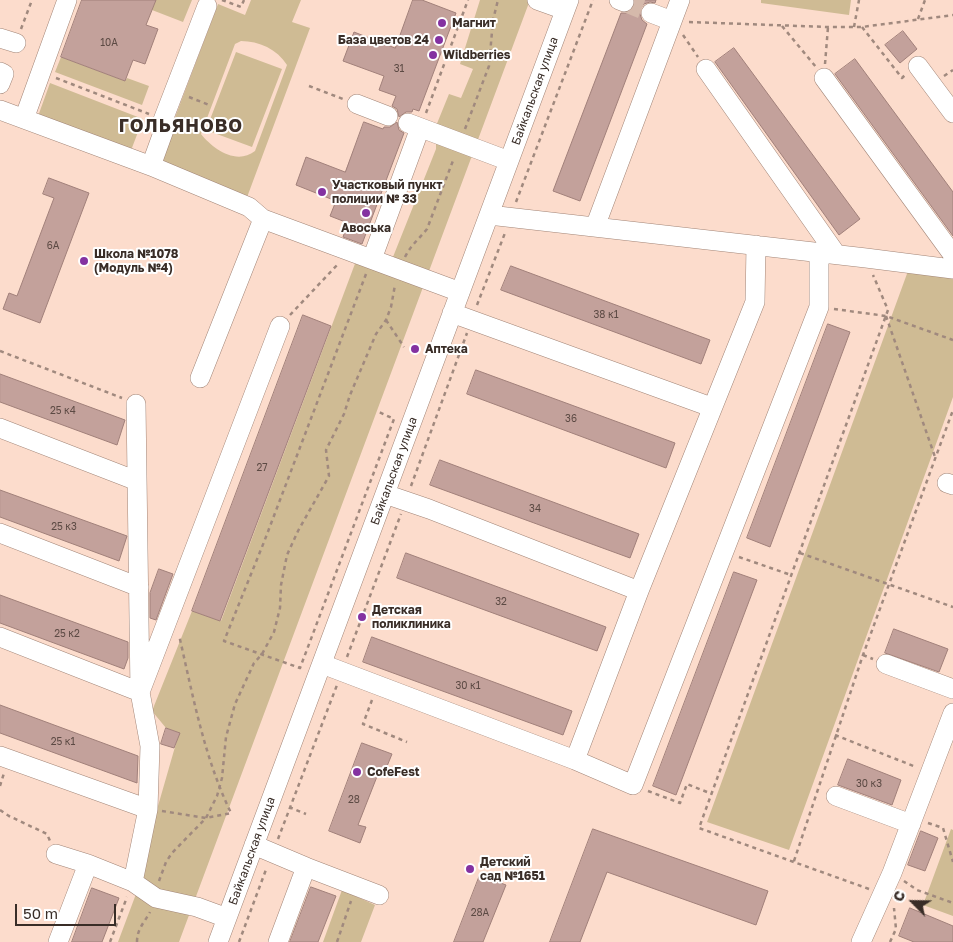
<!DOCTYPE html>
<html>
<head>
<meta charset="utf-8">
<style>
	body { margin:0 }
	#map { position:relative; width:953px; height:942px; overflow:hidden; background:#fcdccc; font-family:"Golos Text",sans-serif }
	canvas { display:block }
	.north { position:absolute; left:888px; top:877px; width:50px; height:50px; -webkit-text-stroke:4px #fff; paint-order:stroke; rotate:293deg; font-size:14px; font-weight:700; line-height:20px; text-align:center; color:#392d27 }
	.north::after { content:''; display:block; margin:auto; width:18px; height:22px; background:#392d27; clip-path:polygon(50% 0,100% 100%,50% 72%,0 100%) }
	.scale { position:absolute; left:15px; top:904px; width:101px; height:22px; box-sizing:border-box; border:2px solid #392d27; border-top:0; padding-left:6px; font-size:15px; line-height:18px; white-space:nowrap; color:#392d27; -webkit-text-stroke:4px #fff; paint-order:stroke }
</style>
</head>
<body>
<div id="map">
<canvas width="953" height="942"></canvas>
<div class="north">С</div>
<div class="scale">50 m</div>
</div>
<script>
const ctx = document.querySelector('canvas').getContext('2d');
ctx.lineJoin = 'round';
function fillPath(path, color) { ctx.fillStyle = color; ctx.fill(path, 'evenodd'); }
function stroke(path, color, width, dash) { ctx.strokeStyle = color; ctx.lineWidth = width; ctx.lineCap = dash ? 'butt' : 'round'; ctx.setLineDash(dash || []); ctx.stroke(path); }
function drawText(font, color, halo, rows, align = 'center') {
  ctx.font = font + ' "Golos Text",sans-serif'; ctx.lineWidth = 4; ctx.setLineDash([]); ctx.textBaseline = 'middle'; ctx.strokeStyle = halo; ctx.fillStyle = color; for (const [text, x, y, turn = 0] of rows) {
    ctx.save(); ctx.translate(x, y); ctx.rotate((+turn || 0) * Math.PI / 180); ctx.textAlign = isNaN(turn) ? turn : align; if (halo) ctx.strokeText(text, 0, 0); ctx.fillText(text, 0, 0); ctx.restore();
  }
}
fillPath(new Path2D(`
	M 150,0 L 192,0 L 183,22 L 152,10 L 155,2 Z
	M 251,0 L 301,0 L 292,22 L 310,28 L 246,200 L 164,168 L 160,157 L 218,4 L 245,15 ZM 241,41 C 259,41 277,49 287,65 L 255,151 C 236,166 212,148 201,134 L 235,44 Z
	M 480,0 L 530,0 L 179,942 L 118,942 L 136,894 L 139,872 L 179,733 L 166,728 L 152,711 L 192,611 L 221,621 L 356,261 L 387,272 L 436,149 L 436,126 L 449,94 L 461,98 L 473,69 L 460,64 Z
	M 761,0 L 851,0 L 849,15 L 761,3 Z
	M 236,52 L 282,69 L 252,147 L 206,130 Z
	M 61,57 L 125,81 L 127,78 L 149,86 L 142,105 L 55,72 Z
	M 50,83 L 143,119 L 130,153 L 37,119 Z
	M 908,271 L 953,274 L 953,397 L 789,850 L 707,822 Z
	M 951,829 L 953,830 L 953,916 L 923,905 Z
	M 342,890 L 375,905 L 361,942 L 323,942 Z`), '#cfbb94');
const building = new Path2D(`
	M 82,0 L 156,0 L 146,25 L 158,29 L 145,64 L 133,60 L 125,81 L 61,57 Z
	M 413,0 L 422,0 L 456,13 L 419,111 L 413,109 L 412,112 L 406,112 L 399,117 L 397,109 L 392,106 L 396,96 L 379,90 L 384,76 L 343,61 L 354,32 L 395,48 Z
	M 635,0 L 656,0 L 655,3 L 650,2 L 644,4 L 640,9 L 640,14 L 642,20 L 647,24 L 580,201 L 553,191 L 621,13 L 626,13 L 631,10 L 635,6 Z
	M 903,31 L 917,49 L 900,63 L 885,45 Z
	M 734,48 L 860,219 L 839,235 L 715,62 Z
	M 855,59 L 953,192 L 953,236 L 835,74 Z
	M 364,122 L 383,129 L 384,127 L 390,127 L 397,122 L 399,130 L 404,133 L 362,244 L 343,237 L 348,223 L 330,216 L 336,201 L 296,185 L 306,157 L 345,172 Z
	M 49,178 L 89,193 L 40,323 L 3,309 L 9,293 L 17,296 L 54,198 L 43,194 Z
	M 511,266 L 710,340 L 701,364 L 501,290 Z
	M 303,315 L 331,326 L 220,621 L 192,611 Z
	M 828,324 L 850,332 L 770,547 L 747,538 Z
	M 476,370 L 675,443 L 666,468 L 467,394 Z
	M 0,374 L 125,420 L 117,445 L 0,402 Z
	M 440,460 L 639,534 L 630,558 L 430,485 Z
	M 0,490 L 127,536 L 119,561 L 0,517 Z
	M 406,553 L 606,627 L 597,651 L 397,578 Z
	M 159,569 L 173,574 L 156,620 L 150,618 L 150,593 Z
	M 734,572 L 757,580 L 676,795 L 653,786 Z
	M 0,595 L 128,642 L 128,658 L 124,669 L 0,623 Z
	M 894,629 L 948,649 L 939,672 L 885,653 Z
	M 372,637 L 572,711 L 563,735 L 363,662 Z
	M 0,705 L 138,756 L 137,783 L 0,733 Z
	M 166,728 L 180,733 L 174,748 L 161,744 Z
	M 362,743 L 392,754 L 383,776 L 378,774 L 358,825 L 366,827 L 360,843 L 329,831 Z
	M 848,759 L 901,780 L 892,805 L 838,785 Z
	M 593,829 L 768,891 L 756,925 L 607,872 L 580,942 L 550,942 Z
	M 921,831 L 938,838 L 925,871 L 908,865 Z
	M 480,875 L 506,885 L 483,942 L 454,942 Z
	M 311,887 L 336,896 L 318,942 L 290,942 Z
	M 92,888 L 119,898 L 102,942 L 72,942 Z
	M 910,908 L 953,926 L 953,942 L 914,942 L 899,936 Z`);
fillPath(building, '#c3a19b');
stroke(building, '#a1807a', 1);
stroke(new Path2D(`
	M 624,2 L 651,13`), '#d5b9ab', 19, [19, 9]);
const minor = new Path2D(`
	M 537,0 L 565,10
	M 619,0 L 624,2
	M 651,13 L 672,21
	M 0,38 L 16,43
	M 918,66 L 953,113
	M 706,69 L 836,254
	M 0,72 L 4,74 L 0,84
	M 824,78 L 953,255
	M 357,104 L 388,116
	M 0,110 L 151,166 L 249,207 L 263,219 L 460,292
	M 24,119 L 67,0
	M 408,123 L 509,161
	M 151,166 L 164,130 L 163,120 L 207,6
	M 489,215 L 866,258 L 953,269
	M 595,227 L 680,0
	M 372,259 L 420,128
	M 452,313 L 711,407
	M 200,378 L 263,219
	M 0,428 L 137,481
	M 947,483 L 953,485
	M 385,494 L 429,509 L 639,591
	M 0,533 L 139,587
	M 0,637 L 140,692 L 280,326
	M 322,664 L 575,760 L 633,785 L 819,307 L 819,252
	M 886,664 L 953,689
	M 0,756 L 148,809
	M 575,760 L 639,591 L 755,302 L 756,245
	M 836,796 L 911,824
	M 254,845 L 306,867 L 278,942
	M 56,854 L 88,864
	M 306,867 L 379,895
	M 133,882 L 148,809 L 150,746 L 140,692 L 136,404
	M 58,942 L 88,864 L 133,882 L 156,898 L 197,907 L 227,918
	M 218,942 L 569,0
	M 861,942 L 892,873 L 953,713`);
stroke(minor, '#a28577', 20);
stroke(new Path2D(`
	M 222,0 L 241,7 L 244,0
	M 918,19 L 925,0
	M 689,22 L 828,27 L 862,27 L 953,15
	M 782,26 L 816,67
	M 854,27 L 859,0
	M 862,27 L 902,78 L 905,75
	M 21,29 L 32,0
	M 683,35 L 698,57
	M 825,64 L 828,27
	M 944,76 L 953,70
	M 56,78 L 149,114
	M 309,86 L 343,99
	M 189,97 L 209,105
	M 426,113 L 468,0
	M 465,129 L 489,66 L 493,20 L 498,0
	M 516,202 L 593,0
	M 405,257 C 411,245 419,239 427,229 L 454,158
	M 366,274 L 264,542 L 224,641 L 300,668 L 394,419 L 379,412
	M 477,305 L 505,233
	M 834,309 L 886,316 L 953,340
	M 290,315 L 339,263
	M 886,316 L 935,457
	M 386,320 L 404,347
	M 0,351 L 122,398
	M 411,486 L 467,333
	M 800,553 L 953,607
	M 739,557 L 791,575
	M 863,655 L 873,659
	M 347,657 L 401,514
	M 372,700 L 363,724 L 407,742
	M 835,735 L 916,767
	M 0,786 L 4,773
	M 648,791 L 680,803 L 687,784 L 712,794
	M 289,807 L 306,814
	M 0,810 L 9,816 L 47,834 L 50,841
	M 162,811 L 206,818 L 231,813 C 204,757 193,696 179,635
	M 928,823 L 943,828 L 953,862
	M 278,839 L 337,685
	M 794,861 L 863,655 L 953,410
	M 159,881 L 166,862 L 172,853 L 206,818 L 217,796 L 222,778 L 226,737 L 235,704 L 254,663 L 262,654 L 274,632 L 280,608 L 281,585 L 287,555 L 298,531 L 329,476 L 326,450 L 344,414 L 350,395 L 376,334 L 386,320 L 391,307 L 395,285
	M 904,881 L 917,890 L 953,903
	M 869,889 L 699,828 L 888,310 L 873,275
	M 110,942 L 127,897
	M 137,942 C 137,929 144,923 150,912
	M 239,942 L 267,867
	M 337,942 L 351,901
	M 890,942 L 896,929 L 894,908`), '#a0897e', 2.5, [4, 4]);
stroke(minor, '#fff', 19);
for (const [x, y, r, color] of [
	[442,23,5,"#8432a1"],
	[439,40,5,"#8432a1"],
	[433,55,5,"#8432a1"],
	[322,192,5,"#8432a1"],
	[366,213,5,"#8432a1"],
	[84,261,5,"#8432a1"],
	[415,349,5,"#8432a1"],
	[362,617,5,"#8432a1"],
	[357,772,5,"#8432a1"],
	[470,869,5,"#8432a1"]
]) { const dot = new Path2D(); dot.arc(x, y, r, 0, 2 * Math.PI); ctx.fillStyle = color; ctx.fill(dot); stroke(dot, '#fff', 2); }
drawText('10px', '#5c4a44', null, [
	["10А",109,43],
	["31",399,69],
	["6А",53,246],
	["38 к1",606,315],
	["25 к4",63,411],
	["36",571,419],
	["27",262,468],
	["34",535,509],
	["25 к3",64,527],
	["32",501,602],
	["25 к2",67,634],
	["30 к1",468,686],
	["25 к1",63,742],
	["30 к3",869,784],
	["28",354,800],
	["28А",480,913]
]);
drawText('bold 12px', '#392d27', '#fff', [
	["Магнит",452,23],
	["База цветов 24",429,40,"right"],
	["Wildberries",443,55],
	["Участковый пункт",332,185],
	["полиции № 33",332,199],
	["Авоська",366,228,"center"],
	["Школа №1078",94,254],
	["(Модуль №4)",94,268],
	["Аптека",425,349],
	["Детская",372,610],
	["поликлиника",372,624],
	["CofeFest",367,772],
	["Детский",480,862],
	["сад №1651",480,876]
], 'left');
drawText('12px', '#392d27', '#fff', [
	["Байкальская улица",535,91,-70],
	["Байкальская улица",394,471,-70],
	["Байкальская улица",252,851,-70]
]);
ctx.letterSpacing = '1px';
drawText('bold 18px', '#392d27', '#fff', [
	["ГОЛЬЯНОВО",181,126]
]);
ctx.letterSpacing = '0px';
</script>
</body>
</html>
